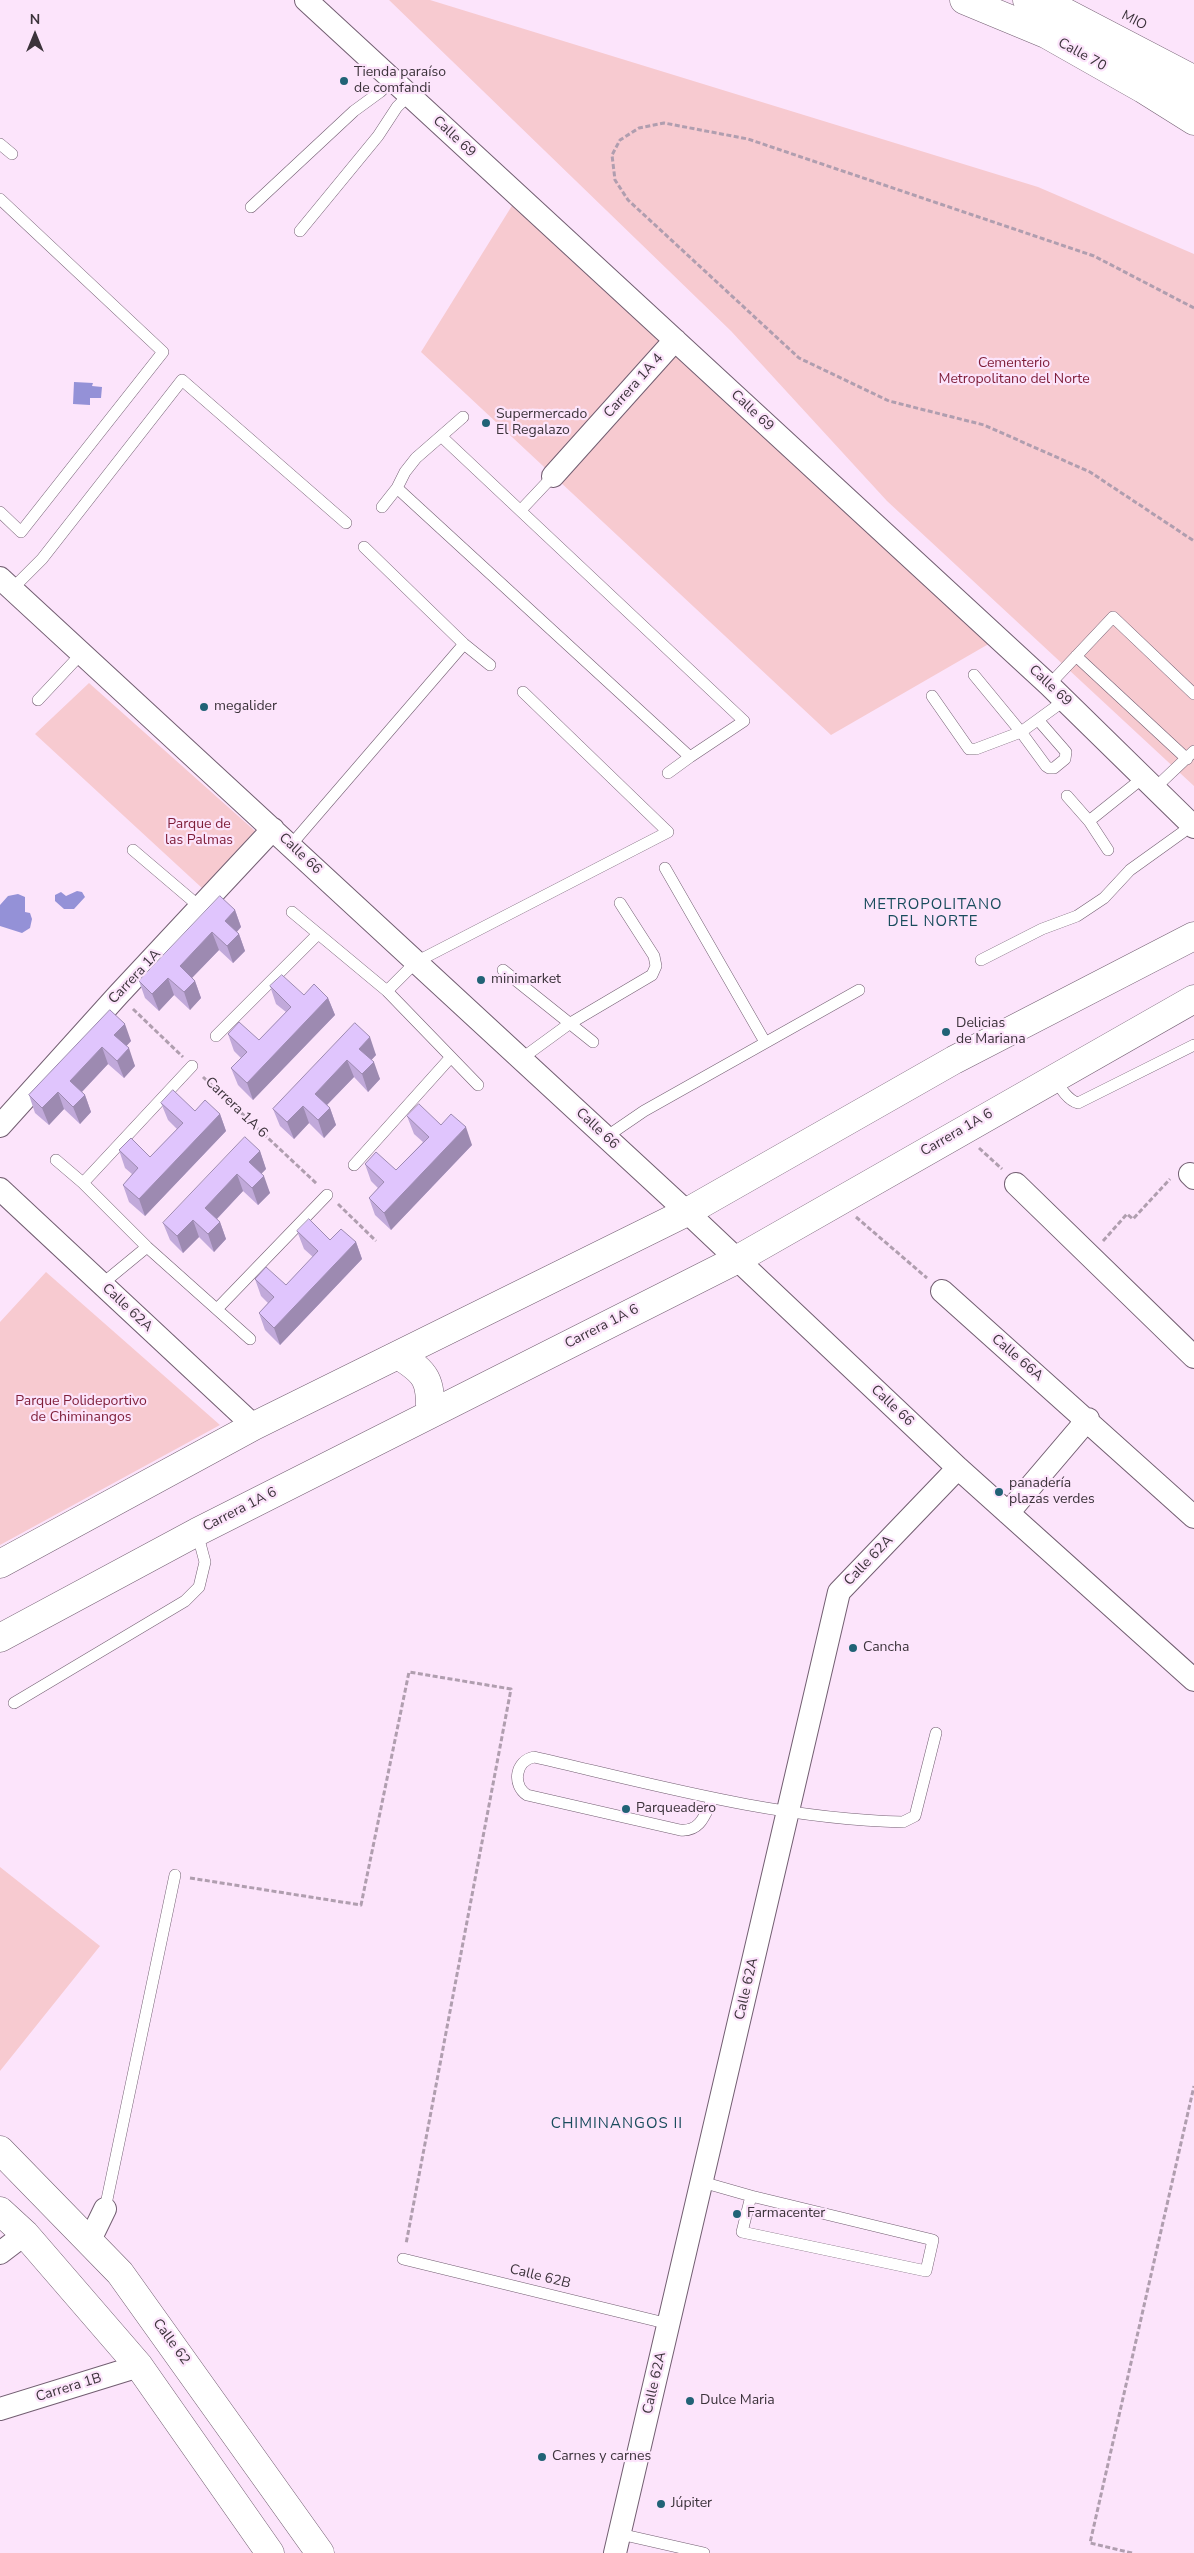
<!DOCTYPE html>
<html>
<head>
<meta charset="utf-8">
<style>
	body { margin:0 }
	#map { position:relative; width:1194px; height:2553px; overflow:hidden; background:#fce4fb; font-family:"Nunito Sans",sans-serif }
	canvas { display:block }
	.north { position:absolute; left:10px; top:10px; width:50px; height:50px; -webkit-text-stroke:4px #fce4fb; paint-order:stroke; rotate:0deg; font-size:14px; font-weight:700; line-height:20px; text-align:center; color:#3c333b }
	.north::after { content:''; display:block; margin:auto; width:18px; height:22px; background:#3c333b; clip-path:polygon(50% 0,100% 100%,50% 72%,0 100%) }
</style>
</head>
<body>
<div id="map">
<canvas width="1194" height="2553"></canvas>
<div class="north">N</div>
</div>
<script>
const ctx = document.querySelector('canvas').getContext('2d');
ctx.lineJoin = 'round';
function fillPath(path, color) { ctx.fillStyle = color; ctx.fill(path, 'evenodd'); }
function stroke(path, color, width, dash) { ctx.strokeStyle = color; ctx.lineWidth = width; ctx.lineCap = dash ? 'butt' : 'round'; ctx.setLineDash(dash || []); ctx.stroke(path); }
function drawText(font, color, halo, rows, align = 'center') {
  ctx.font = font + ' "Nunito Sans",sans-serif'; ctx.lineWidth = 4.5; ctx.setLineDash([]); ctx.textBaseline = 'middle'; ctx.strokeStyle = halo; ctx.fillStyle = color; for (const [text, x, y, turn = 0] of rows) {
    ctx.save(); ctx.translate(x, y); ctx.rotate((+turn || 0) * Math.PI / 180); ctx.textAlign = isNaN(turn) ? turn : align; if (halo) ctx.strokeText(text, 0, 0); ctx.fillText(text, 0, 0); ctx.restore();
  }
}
fillPath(new Path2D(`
	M 389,0 L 430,0 L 1038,187 L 1194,254 L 1194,786 L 887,501 L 731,331 Z
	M 518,196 L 999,638 L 831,735 L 421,352 Z
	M 89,683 L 255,831 L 202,888 L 35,734 Z
	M 46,1272 L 220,1425 L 0,1545 L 0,1322 Z
	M 0,1867 L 100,1946 L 0,2071 Z`), '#f7cad0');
fillPath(new Path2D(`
	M 74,382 L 93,383 L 92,386 L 102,387 L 101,398 L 90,398 L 90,405 L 73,404 Z
	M 77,891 L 82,892 L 85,897 L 74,909 L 64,909 L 55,901 L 55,895 L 61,892 L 66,896 Z
	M 18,894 L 25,897 L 25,912 L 30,913 L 32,919 L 30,928 L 22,933 L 0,926 L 0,905 L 8,896 Z`), '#9491d7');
const service = new Path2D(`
	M 1060,0 L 1194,70
	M 0,144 L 12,154
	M 0,199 L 163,352 L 21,532 L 0,512
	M 251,207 L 354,111 L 380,92 L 393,80
	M 300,231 L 378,136 L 397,107 L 409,95
	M 397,488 L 690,757 L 744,721 L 442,437
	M 382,507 L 397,488 L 405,472 L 416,458 L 463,417
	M 521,510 L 553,476
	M 364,547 L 464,644 L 490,665
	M 12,589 L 42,559 L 182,380 L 346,523
	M 1076,656 L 1187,759
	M 974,675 L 1021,732 L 1065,700
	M 1049,685 L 1113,617 L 1194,694
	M 932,696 L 969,749 L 976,749 L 1021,732 L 1046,766 L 1049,768 L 1054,768 L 1065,759 L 1066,752 L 1039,721
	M 38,700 L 82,653
	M 668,773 L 690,757
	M 1155,788 L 1194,751
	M 1067,796 L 1089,821 L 1108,850
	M 1089,821 L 1144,777
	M 290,846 L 464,644
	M 133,850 L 200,907
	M 665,868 L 765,1042
	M 292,912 L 387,991 L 478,1085
	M 981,960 L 1042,929 L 1077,916 L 1104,898 L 1130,870 L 1183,832
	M 503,970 L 593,1042
	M 387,991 L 416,962 L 668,832 L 523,692
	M 216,1036 L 318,934
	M 521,1059 L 569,1024 L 652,975 L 656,966 L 654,956 L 620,903
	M 192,1066 L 83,1183 L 147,1247 L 250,1339
	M 1054,1077 C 1060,1087 1067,1100 1078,1103 L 1194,1045
	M 606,1137 L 644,1111 L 859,990
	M 56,1160 L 83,1183
	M 354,1165 L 451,1057
	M 102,1284 L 147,1247
	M 217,1309 L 327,1195
	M 14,1703 L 185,1601 L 199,1587 L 205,1562 L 197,1532
	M 713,1798 C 705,1814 701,1832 680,1830 L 527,1795 C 512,1785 515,1761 534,1757 C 656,1785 777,1819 903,1822 L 915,1816 L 936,1733
	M 702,2182 L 751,2196 L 933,2240 L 926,2271 L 742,2232 L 751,2196
	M 105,2209 L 175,1875
	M 403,2259 L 669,2324
	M 620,2534 L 704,2553`);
const minor = new Path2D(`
	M 306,0 L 1049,685 L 1194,827
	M 553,476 L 675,340
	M 0,578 L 687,1212 L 958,1468 L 1194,1680
	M 0,1126 L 118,995 L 273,829
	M 1190,1174 L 1194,1178
	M 1016,1184 L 1194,1357
	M 0,1189 L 254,1426
	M 942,1291 L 1194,1517
	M 1008,1513 L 1088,1419
	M 89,2242 L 105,2209
	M 0,2253 L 25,2234
	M 0,2409 L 139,2366
	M 615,2553 L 839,1592 L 958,1468`);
const tertiary = new Path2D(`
	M 964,0 L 1046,34 L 1143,89 L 1194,121
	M 398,1355 C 427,1373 431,1380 430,1414
	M 0,1564 L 254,1426 L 687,1212 L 954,1060 L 1194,936
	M 0,1638 L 197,1532 L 738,1259 L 1194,999
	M 0,2150 L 120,2273 L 320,2553
	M 0,2211 L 25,2234 L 139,2366 L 270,2553`);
const trunk = new Path2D(`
	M 1027,0 L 1052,11 L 1194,91`);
stroke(service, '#725e71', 12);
stroke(minor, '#725e71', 24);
stroke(tertiary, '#725e71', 29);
stroke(trunk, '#725e71', 29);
stroke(new Path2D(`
	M 1194,308 L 1094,256 L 748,139 L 664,123 L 639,128 L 620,140 L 612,155 L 615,180 L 628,200 L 799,358 L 889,401 L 984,425 L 1090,472 L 1194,541
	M 133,1009 L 183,1057
	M 203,1077 L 317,1184
	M 979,1148 L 1002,1169
	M 338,1204 L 376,1241
	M 856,1217 L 927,1278
	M 1103,1241 L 1127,1214 L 1133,1219 L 1170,1179
	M 190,1878 L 361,1905 L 409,1672 L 511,1689 L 406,2244
	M 1132,2553 L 1090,2543 L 1194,2086`), '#b09eaf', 3, [5, 2.5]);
stroke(service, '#fff', 11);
stroke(minor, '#fff', 22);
stroke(tertiary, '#fff', 28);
stroke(trunk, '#fff', 28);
fillPath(new Path2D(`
	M 235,910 L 241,927 L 237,932 L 239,934 L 245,951 L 233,963 L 219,950 L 192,978 L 195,981 L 201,998 L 190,1010 L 174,995 L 159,1011 L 145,998 L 139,981 Z
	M 270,986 L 304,995 L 328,998 L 335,1015 L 253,1100 L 238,1085 L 231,1068 L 241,1058 L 234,1051 L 228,1034 L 259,1040 L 286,1012 L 276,1004 Z
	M 110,1010 L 131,1041 L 126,1046 L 135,1066 L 124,1078 L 108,1064 L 82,1092 L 85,1095 L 91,1112 L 80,1124 L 64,1109 L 49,1125 L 35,1113 L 29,1095 Z
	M 355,1023 L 376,1055 L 371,1060 L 380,1079 L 368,1092 L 354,1077 L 327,1105 L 330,1108 L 336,1125 L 324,1138 L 309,1123 L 294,1139 L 280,1126 L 273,1109 Z
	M 161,1103 L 195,1111 L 220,1114 L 226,1131 L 145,1216 L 129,1202 L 123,1185 L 132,1174 L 125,1168 L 119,1150 L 150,1157 L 177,1129 L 168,1120 Z
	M 407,1116 L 441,1125 L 472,1145 L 391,1230 L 375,1215 L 369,1198 L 378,1188 L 371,1181 L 365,1164 L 396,1170 L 423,1142 L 414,1134 Z
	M 260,1151 L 266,1169 L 261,1174 L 270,1193 L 258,1205 L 243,1191 L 217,1219 L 220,1222 L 226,1239 L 214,1252 L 199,1237 L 183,1253 L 170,1240 L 163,1223 Z
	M 297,1231 L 330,1240 L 356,1242 L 362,1259 L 280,1345 L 265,1330 L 259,1313 L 268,1303 L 261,1296 L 255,1279 L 286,1285 L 313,1257 L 304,1249 Z`), '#c1a9da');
fillPath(new Path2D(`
	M 235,910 L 241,927 L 231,938 L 225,921 Z
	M 212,932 L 219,950 L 186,984 L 180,966 Z
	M 239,934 L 245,951 L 233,963 L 227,946 Z
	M 168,978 L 174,995 L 159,1011 L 152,994 Z
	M 195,981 L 201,998 L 190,1010 L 184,992 Z
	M 328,998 L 335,1015 L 253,1100 L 247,1083 Z
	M 125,1024 L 131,1041 L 121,1052 L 114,1035 Z
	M 370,1037 L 376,1055 L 366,1066 L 359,1049 Z
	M 102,1047 L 108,1064 L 76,1098 L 70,1081 Z
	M 129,1048 L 135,1066 L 124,1078 L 117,1061 Z
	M 347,1060 L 354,1077 L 321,1111 L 315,1094 Z
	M 374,1062 L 380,1079 L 368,1092 L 362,1074 Z
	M 58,1092 L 64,1109 L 49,1125 L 42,1108 Z
	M 85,1095 L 91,1112 L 80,1124 L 73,1107 Z
	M 303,1106 L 309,1123 L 294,1139 L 287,1122 Z
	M 330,1108 L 336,1125 L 324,1138 L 318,1120 Z
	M 220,1114 L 226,1131 L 145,1216 L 139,1199 Z
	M 466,1127 L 472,1145 L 391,1230 L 384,1213 Z
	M 260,1151 L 266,1169 L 256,1179 L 249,1162 Z
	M 237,1174 L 243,1191 L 211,1225 L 205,1208 Z
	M 264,1176 L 270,1193 L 258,1205 L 252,1188 Z
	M 193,1220 L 199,1237 L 183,1253 L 177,1236 Z
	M 220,1222 L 226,1239 L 214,1252 L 208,1234 Z
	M 356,1242 L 362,1259 L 280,1345 L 274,1328 Z`), '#9d8ab1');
const building = new Path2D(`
	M 220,896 L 235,910 L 225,921 L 239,934 L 227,946 L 212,932 L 180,966 L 195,981 L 184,992 L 168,978 L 152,994 L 139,981 Z
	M 282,975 L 304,995 L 314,984 L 328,998 L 247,1083 L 231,1068 L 247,1052 L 228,1034 L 239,1022 L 259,1040 L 291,1007 L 270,986 Z
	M 110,1010 L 125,1024 L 114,1035 L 129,1048 L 117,1061 L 102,1047 L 70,1081 L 85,1095 L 73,1107 L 58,1092 L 42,1108 L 29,1095 Z
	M 355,1023 L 370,1037 L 359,1049 L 374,1062 L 362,1074 L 347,1060 L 315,1094 L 330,1108 L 318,1120 L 303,1106 L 287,1122 L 273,1109 Z
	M 173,1090 L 195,1111 L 205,1100 L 220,1114 L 139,1199 L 123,1185 L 138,1168 L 119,1150 L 131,1138 L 150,1157 L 183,1123 L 161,1103 Z
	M 419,1104 L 441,1125 L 451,1114 L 466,1127 L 384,1213 L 369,1198 L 384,1182 L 365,1164 L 376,1152 L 396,1170 L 429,1137 L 407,1116 Z
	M 245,1137 L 260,1151 L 249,1162 L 264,1176 L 252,1188 L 237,1174 L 205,1208 L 220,1222 L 208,1234 L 193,1220 L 177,1236 L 163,1223 Z
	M 309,1219 L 330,1240 L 341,1229 L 356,1242 L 274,1328 L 259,1313 L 274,1297 L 255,1279 L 266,1267 L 286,1285 L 318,1251 L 297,1231 Z`);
fillPath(building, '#e0c5fd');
stroke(building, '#9d8ab1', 1);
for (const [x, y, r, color] of [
	[344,81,5,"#216276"],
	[486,423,5,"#216276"],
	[204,707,5,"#216276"],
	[481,980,5,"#216276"],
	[946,1032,5,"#216276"],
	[999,1492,5,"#216276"],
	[853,1648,5,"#216276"],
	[626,1809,5,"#216276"],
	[737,2214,5,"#216276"],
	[690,2401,5,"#216276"],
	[542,2457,5,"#216276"],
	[661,2504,5,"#216276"]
]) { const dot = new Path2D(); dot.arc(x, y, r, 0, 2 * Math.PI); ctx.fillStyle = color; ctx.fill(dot); stroke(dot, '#fce4fb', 2); }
drawText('14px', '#3c333b', '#fce4fb', [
	["MIO",1134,21,27],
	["Calle 70",1082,55,29],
	["Calle 69",454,137,43],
	["Carrera 1A 4",634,386,-48],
	["Calle 69",752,411,43],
	["Calle 69",1050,686,43],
	["Calle 66",300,854,43],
	["Carrera 1A",135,977,-47],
	["Carrera 1A 6",236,1108,44],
	["Calle 66",597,1129,43],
	["Carrera 1A 6",957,1133,-30],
	["Calle 62A",127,1308,43],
	["Carrera 1A 6",602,1327,-27],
	["Calle 66A",1017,1358,41],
	["Calle 66",892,1406,43],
	["Carrera 1A 6",240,1510,-27],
	["Calle 62A",869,1561,-46],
	["Calle 62A",747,1989,-77],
	["Calle 62B",540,2277,14],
	["Calle 62",171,2342,54],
	["Calle 62A",655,2383,-77],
	["Carrera 1B",69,2388,-17]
]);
drawText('14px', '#3c333b', '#fce4fb', [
	["Tienda paraíso",354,73],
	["de comfandi",354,89],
	["Supermercado",496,415],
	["El Regalazo",496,431],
	["megalider",214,707],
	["minimarket",491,980],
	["Delicias",956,1024],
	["de Mariana",956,1040],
	["panadería",1009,1484],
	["plazas verdes",1009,1500],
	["Cancha",863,1648],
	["Parqueadero",636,1809],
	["Farmacenter",747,2214],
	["Dulce Maria",700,2401],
	["Carnes y carnes",552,2457],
	["Júpiter",671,2504]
], 'left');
drawText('14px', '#7e1d38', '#fce4fb', [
	["Cementerio",1014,364],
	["Metropolitano del Norte",1014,380],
	["Parque de",199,825],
	["las Palmas",199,841],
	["Parque Polideportivo",81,1402],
	["de Chiminangos",81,1418]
]);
ctx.letterSpacing = '1px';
drawText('15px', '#194c5d', '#fce4fb', [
	["METROPOLITANO",933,905],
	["DEL NORTE",933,922],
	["CHIMINANGOS II",617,2124]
]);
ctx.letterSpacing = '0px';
</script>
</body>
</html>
